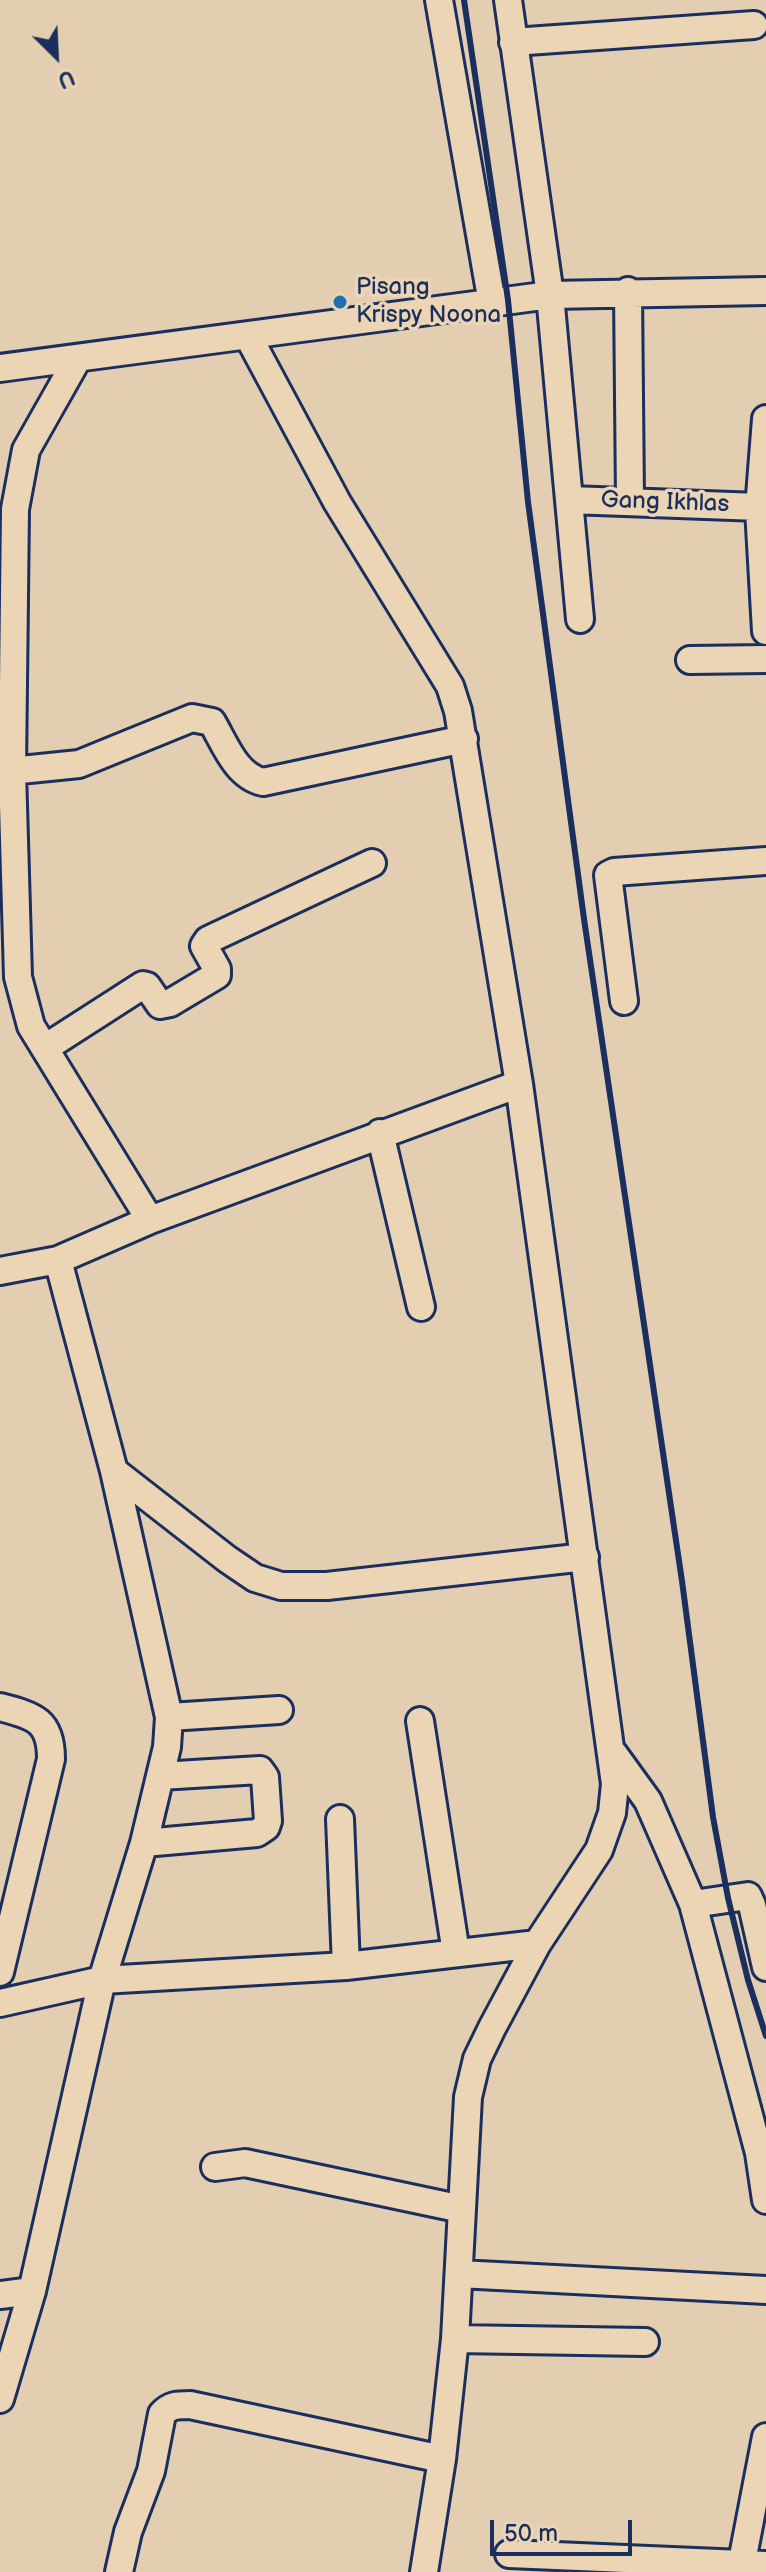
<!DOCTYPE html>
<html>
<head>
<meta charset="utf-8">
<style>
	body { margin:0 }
	#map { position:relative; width:766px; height:2572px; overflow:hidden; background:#e3ceb1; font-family:"Balsamiq Sans",sans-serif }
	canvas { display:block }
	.north { position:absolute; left:16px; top:16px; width:80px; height:80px; -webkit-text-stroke:6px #ebd5b4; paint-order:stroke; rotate:156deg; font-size:22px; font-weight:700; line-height:32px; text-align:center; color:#1b2f5e }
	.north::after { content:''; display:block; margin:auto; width:28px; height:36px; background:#1b2f5e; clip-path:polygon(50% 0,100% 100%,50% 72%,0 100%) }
	.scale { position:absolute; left:490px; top:2520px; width:142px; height:36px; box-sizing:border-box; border:4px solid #1b2f5e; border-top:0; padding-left:10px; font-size:24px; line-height:28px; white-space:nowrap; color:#1b2f5e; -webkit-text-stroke:6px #ebd5b4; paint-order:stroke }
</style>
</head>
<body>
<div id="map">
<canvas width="766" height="2572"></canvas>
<div class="north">U</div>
<div class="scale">50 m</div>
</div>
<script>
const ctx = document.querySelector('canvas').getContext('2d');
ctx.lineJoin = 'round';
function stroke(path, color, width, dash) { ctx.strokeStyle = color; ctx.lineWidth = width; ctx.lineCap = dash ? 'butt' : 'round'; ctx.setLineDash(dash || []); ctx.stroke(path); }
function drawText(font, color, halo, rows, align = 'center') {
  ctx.font = font + ' "Balsamiq Sans",sans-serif'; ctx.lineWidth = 7; ctx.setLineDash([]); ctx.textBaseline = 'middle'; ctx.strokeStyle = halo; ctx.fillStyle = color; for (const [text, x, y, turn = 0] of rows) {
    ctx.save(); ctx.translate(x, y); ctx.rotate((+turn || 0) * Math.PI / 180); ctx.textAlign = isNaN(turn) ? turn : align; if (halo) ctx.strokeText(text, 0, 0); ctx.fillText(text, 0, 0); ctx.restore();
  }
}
const minor = new Path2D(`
	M 439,0 L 492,303
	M 508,0 L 550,295 L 580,619
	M 513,42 L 754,25
	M 628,291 L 630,501
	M 248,336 L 337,502 L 450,686 L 458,711 L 519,1084 L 615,1784 L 612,1813 L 599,1850 L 537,1944 L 492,2028 L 477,2059 L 468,2097 L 455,2339 L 442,2459 L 424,2572
	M 78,358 L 26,450 L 15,509 L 12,771 L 18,977 L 31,1026 L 150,1220
	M 0,368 L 550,295 L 766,291
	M 766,419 L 759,509 L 766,631
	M 570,500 L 759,507
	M 690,660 L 766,659
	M 0,772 L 79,764 L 192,718 L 212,722 C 225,744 236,776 263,782 L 464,739
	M 624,1001 L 608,875 L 614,872 L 766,861
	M 45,1048 L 143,985 L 147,986 L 160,1005 L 170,1003 L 217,975 L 217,969 L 204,946 L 208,940 L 372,863
	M 380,1133 L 421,1307
	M 0,1271 L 58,1260 L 150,1220 L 519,1084
	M 114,1471 L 227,1559 L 255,1578 L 281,1586 L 327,1586 L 585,1557
	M 0,1707 C 34,1716 51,1720 51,1759 L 0,1972
	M 169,1717 L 279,1710
	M 420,1721 L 456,1953
	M 614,1754 L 648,1801 L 693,1904 L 759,2153 L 766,2200
	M 340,1819 L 346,1966
	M 144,1843 L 257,1833 L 266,1827 L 268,1821 L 265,1777 L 260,1770 L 160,1776
	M 693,1904 L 748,1896 L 752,1905 L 766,1967
	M 0,2003 L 102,1980 L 346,1966 L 537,1944
	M 215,2167 L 245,2163 L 462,2209
	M 459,2274 L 766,2290
	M 0,2295 L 32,2291
	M 455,2339 L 645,2342
	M 0,2399 L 32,2291 L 102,1980 L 144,1843 L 167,1747 L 169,1717 L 114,1471 L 58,1260
	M 509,2554 L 766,2565
	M 119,2572 L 128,2532 L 151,2471 L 162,2414 C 170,2405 177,2405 190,2405 L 442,2459
	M 740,2572 L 766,2437`);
stroke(minor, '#1b2f5e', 32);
stroke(minor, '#ebd5b4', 26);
stroke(new Path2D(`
	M 464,0 L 508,300 L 528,502 L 584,919 L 682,1581 L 713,1817 L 728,1898 L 748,1980 L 766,2036`), '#1b2f5e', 6);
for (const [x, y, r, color] of [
	[340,302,8,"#1f6fb2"]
]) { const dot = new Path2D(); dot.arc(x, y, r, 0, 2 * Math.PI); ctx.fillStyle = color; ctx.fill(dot); stroke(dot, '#ebd5b4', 3); }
drawText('24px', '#1b2f5e', '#ebd5b4', [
	["Pisang",356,288],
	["Krispy Noona",356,316]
], 'left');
drawText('24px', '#1b2f5e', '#ebd5b4', [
	["Gang Ikhlas",665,503,2]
]);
</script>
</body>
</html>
